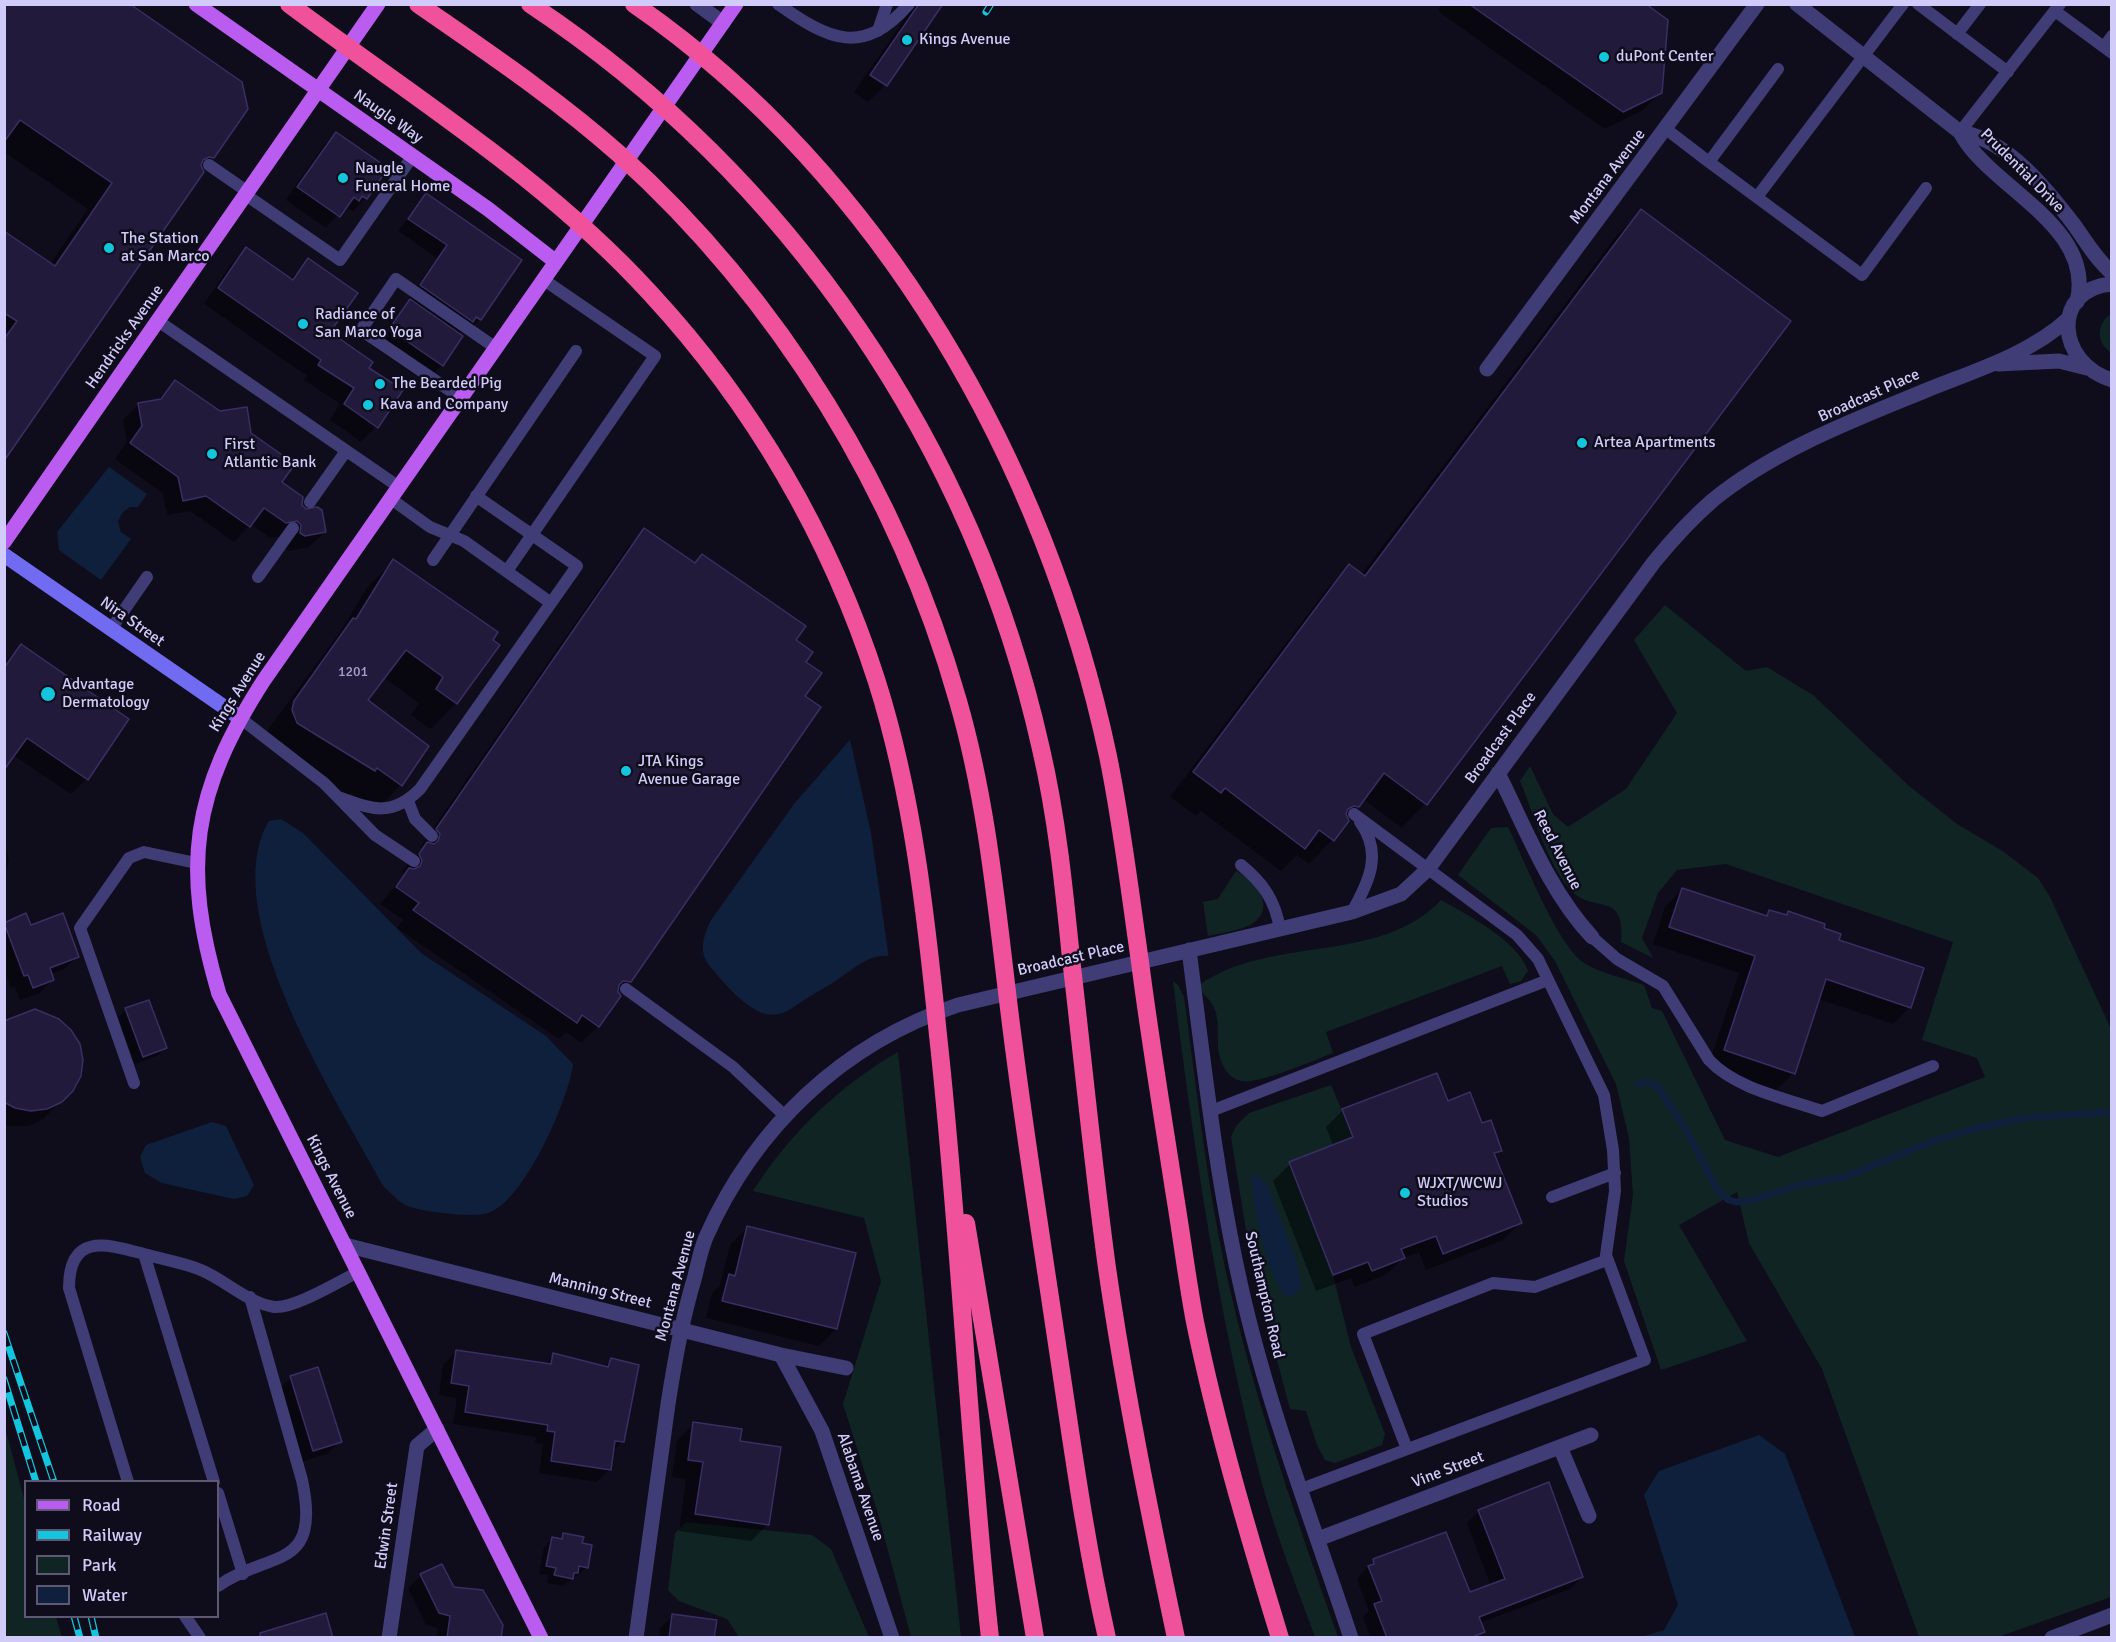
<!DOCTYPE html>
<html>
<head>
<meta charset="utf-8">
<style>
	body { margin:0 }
	#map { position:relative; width:2116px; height:1642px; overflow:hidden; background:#0f0d1b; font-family:Signika,sans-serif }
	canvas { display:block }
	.frame { position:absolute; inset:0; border:6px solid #d1cbfa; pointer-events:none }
	.legend { position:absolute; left:24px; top:1480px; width:195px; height:138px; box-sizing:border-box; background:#0f0d1b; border:2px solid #5d5974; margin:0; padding:8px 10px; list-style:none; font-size:18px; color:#d1cbfa }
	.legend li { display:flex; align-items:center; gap:12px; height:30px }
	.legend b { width:30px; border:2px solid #5d5974 }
</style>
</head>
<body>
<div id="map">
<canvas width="2116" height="1642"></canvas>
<div class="frame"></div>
<ul class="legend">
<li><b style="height:8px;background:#bb5cf0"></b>Road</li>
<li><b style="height:8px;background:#14c6dd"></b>Railway</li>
<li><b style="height:16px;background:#102424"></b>Park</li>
<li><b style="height:16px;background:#0f203c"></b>Water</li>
</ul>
</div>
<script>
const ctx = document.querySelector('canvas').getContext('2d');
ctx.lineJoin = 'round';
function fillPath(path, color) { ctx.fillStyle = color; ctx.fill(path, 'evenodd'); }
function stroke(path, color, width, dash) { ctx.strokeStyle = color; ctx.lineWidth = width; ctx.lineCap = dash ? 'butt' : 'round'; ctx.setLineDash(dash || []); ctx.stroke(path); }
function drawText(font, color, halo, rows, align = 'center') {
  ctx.font = font + ' Signika,sans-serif'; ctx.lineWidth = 5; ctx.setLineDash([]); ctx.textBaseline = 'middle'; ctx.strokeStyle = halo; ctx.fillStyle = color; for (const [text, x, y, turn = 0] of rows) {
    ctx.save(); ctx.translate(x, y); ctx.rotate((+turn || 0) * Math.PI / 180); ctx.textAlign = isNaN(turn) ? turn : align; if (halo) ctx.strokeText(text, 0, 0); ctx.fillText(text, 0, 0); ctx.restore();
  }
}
fillPath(new Path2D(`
	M 2111,314 L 2111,353 C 2096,342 2096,324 2111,314 Z
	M 1665,605 L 1746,671 L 1767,667 L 1813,695 L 1909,786 L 1957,824 L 2004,852 L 2038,878 L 2050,897 L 2111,1029 L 2111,1597 L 1998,1637 L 1919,1637 L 1822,1369 L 1749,1243 L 1737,1192 L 1679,1225 L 1747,1341 L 1661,1370 L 1624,1261 L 1633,1195 L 1629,1138 L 1616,1084 L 1555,961 L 1536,935 L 1458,875 L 1491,828 L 1508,827 C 1524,859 1557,945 1584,963 C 1601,974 1625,978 1644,985 L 1652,1008 L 1662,1011 L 1725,1140 L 1778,1157 L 1985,1077 L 1977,1058 L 1922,1040 L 1953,942 L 1726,864 L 1677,870 L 1658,893 L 1642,938 L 1653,958 L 1621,942 C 1626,887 1591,917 1568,887 C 1546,860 1534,814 1520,781 L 1530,766 L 1553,814 L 1568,827 L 1626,789 L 1677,713 L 1634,640 Z
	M 1236,871 C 1257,881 1278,910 1250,925 C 1238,931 1221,933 1208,936 L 1203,902 L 1218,899 Z
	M 1441,900 C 1468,915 1518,941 1528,971 L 1521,981 L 1510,984 L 1502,966 L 1326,1032 L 1333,1053 C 1315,1060 1257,1085 1241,1081 C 1228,1078 1222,1066 1219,1054 C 1216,1038 1221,1018 1212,1004 C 1208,997 1202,994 1198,986 C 1269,934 1379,966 1441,900 Z
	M 1173,981 L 1178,985 L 1184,997 C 1198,1097 1208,1199 1232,1298 C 1259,1413 1299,1526 1338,1637 L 1315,1637 C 1297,1588 1277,1538 1263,1487 C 1219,1320 1194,1151 1173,981 Z
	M 898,1052 L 961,1637 L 911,1637 L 879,1517 L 843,1404 L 881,1281 L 864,1218 L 753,1191 C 790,1133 839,1086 898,1052 Z
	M 1331,1085 L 1353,1137 L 1289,1162 L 1333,1275 L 1351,1347 L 1385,1434 L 1382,1445 L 1335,1463 L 1325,1460 L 1317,1445 L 1306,1411 L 1290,1409 L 1251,1262 L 1231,1137 L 1236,1126 L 1249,1113 Z
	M 4,1424 L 25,1502 L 26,1616 L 56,1617 L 62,1637 L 5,1637 Z
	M 686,1522 L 812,1535 L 831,1549 L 869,1637 L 739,1637 L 727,1619 L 679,1601 L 668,1590 L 675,1533 Z`), '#102424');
fillPath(new Path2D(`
	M 109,467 L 147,494 L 138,507 L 130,507 L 123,512 L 118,521 L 121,532 L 131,539 L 101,580 L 59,550 L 57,532 Z
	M 861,727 L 898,957 C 873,953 863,961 844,975 C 832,984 818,991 806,999 C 798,1003 790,1011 782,1013 C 756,1023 728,987 713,970 C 698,954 702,939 711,920 L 794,804 Z
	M 281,819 L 303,833 L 421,953 L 546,1036 L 573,1064 C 569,1099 524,1202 488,1213 C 473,1218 420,1212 405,1205 C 398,1201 391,1193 384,1187 C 340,1105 214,912 269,821 Z
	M 212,1122 L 226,1126 L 254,1185 L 247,1196 L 234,1199 L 162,1183 L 145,1173 L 140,1157 L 146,1145 Z
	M 1258,1175 L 1267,1184 L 1297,1262 L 1302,1288 L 1295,1295 L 1285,1296 C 1264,1264 1254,1215 1251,1176 Z
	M 1759,1435 L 1785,1454 L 1855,1637 L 1641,1637 L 1664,1630 L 1678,1605 L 1644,1495 L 1659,1471 Z`), '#0f203c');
fillPath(new Path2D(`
	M 870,724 L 884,731 L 891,749 L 934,902 L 934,916 L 920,946 L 911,956 L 898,960 L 889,959 L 871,833 L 849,735 L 858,725 Z`), '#0f0d1b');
fillPath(new Path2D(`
	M 4,4 L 213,157 L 201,169 L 4,458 L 4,232 L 50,264 L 88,209 L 4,152 Z
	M 915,4 L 941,4 L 885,85 L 868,102 L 854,92 Z
	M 1440,4 L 1643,4 L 1660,93 L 1643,110 L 1605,129 L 1439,12 Z
	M 336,134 L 386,169 L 366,198 L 353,211 L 349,208 L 345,212 L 342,210 L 326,228 L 286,200 L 323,146 Z
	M 426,195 L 480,319 L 468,331 L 464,328 L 459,334 L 442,365 L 425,382 L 373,346 L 394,318 L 412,300 L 409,298 L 437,258 L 398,231 ZM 395,318 L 399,318 L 386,336 L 383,334 Z
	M 1641,211 L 1789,322 L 1425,804 L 1402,828 L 1363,799 L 1346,818 L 1347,820 L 1332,840 L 1309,864 L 1297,855 L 1281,871 L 1201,811 L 1196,816 L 1170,797 L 1326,590 L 1350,566 L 1361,575 L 1617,235 Z
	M 247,249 L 290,280 L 309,260 L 328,333 L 367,368 L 376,427 L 361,442 L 330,420 L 340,404 L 304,380 L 307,376 L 204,304 L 231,264 Z
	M 175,382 L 249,434 L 280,483 L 325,532 L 309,547 L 289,551 L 285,548 L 282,536 L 270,538 L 251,524 L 234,542 L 190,511 L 167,515 L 163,493 L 115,459 L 127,442 L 123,420 L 139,404 L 157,401 Z
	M 645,530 L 694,564 L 702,556 L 794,640 L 804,662 L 803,697 L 629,981 L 618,993 L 598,1026 L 581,1043 L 566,1032 L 559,1039 L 397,928 L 403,920 L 380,904 L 404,875 L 402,872 L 410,861 L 422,849 L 420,847 L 628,547 Z
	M 394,561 L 498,646 L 456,703 L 431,729 L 411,715 L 419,703 L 383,677 L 365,700 L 401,785 L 376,810 L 351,793 L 348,796 L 272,748 L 267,736 L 269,728 L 338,635 L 368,586 Z
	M 21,646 L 87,779 L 71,794 L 13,755 L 4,764 L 4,663 Z
	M 4,842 L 9,859 L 4,880 Z
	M 1682,889 L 1765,917 L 1770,912 L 1785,917 L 1788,913 L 1837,941 L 1910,1007 L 1893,1024 L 1818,999 L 1794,1073 L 1776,1090 L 1708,1067 L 1739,973 L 1653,944 L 1665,907 Z
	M 25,915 L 30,927 L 77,957 L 64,969 L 50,974 L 52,980 L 40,993 L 20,1000 L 15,986 L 11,988 L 4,969 L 4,925 Z
	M 126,1009 L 165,1048 L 157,1056 L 135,1064 L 118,1018 Z
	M 35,1011 L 72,1090 L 43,1119 L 29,1126 L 4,1126 L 4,1023 L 12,1017 Z
	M 1447,1103 L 1482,1125 L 1500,1150 L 1494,1157 L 1520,1223 L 1503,1240 L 1426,1270 L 1419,1252 L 1403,1258 L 1386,1275 L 1354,1287 L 1351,1278 L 1316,1291 L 1273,1181 L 1290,1164 L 1334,1147 L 1326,1127 L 1343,1110 Z
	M 747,1228 L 836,1329 L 819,1346 L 706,1318 L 712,1293 L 720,1285 L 730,1245 Z
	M 456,1352 L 544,1365 L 554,1355 L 603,1368 L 611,1360 L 623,1441 L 612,1452 L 610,1469 L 597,1482 L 539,1473 L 543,1444 L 535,1443 L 536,1437 L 453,1424 L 457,1398 L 439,1395 L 443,1365 Z
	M 291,1378 L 340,1441 L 327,1454 L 301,1462 L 278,1390 Z
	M 694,1424 L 738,1442 L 768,1524 L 751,1541 L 679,1531 L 686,1479 L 672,1477 L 677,1441 Z
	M 1479,1511 L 1582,1577 L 1570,1589 L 1480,1623 L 1483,1631 L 1477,1638 L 1371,1638 L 1363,1617 L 1369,1611 L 1357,1579 L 1374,1561 L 1469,1594 L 1491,1586 L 1467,1523 Z
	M 563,1534 L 581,1544 L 587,1567 L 563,1586 L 547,1583 L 548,1575 L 539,1574 L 544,1547 L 552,1539 L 558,1540 Z
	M 421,1576 L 453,1589 L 500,1638 L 437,1638 L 438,1628 L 426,1625 L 408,1588 Z
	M 673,1615 L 713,1638 L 659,1638 L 660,1628 Z`), '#0007');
stroke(new Path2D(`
	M 1639,1084 L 1645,1082 L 1657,1086 L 1688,1133 L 1717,1190 L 1729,1200 L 1736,1202 L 1749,1201 L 1803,1184 L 1845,1177 L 1928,1143 L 1966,1131 L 2022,1118 L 2112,1112`), '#0f203c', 7);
const building = new Path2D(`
	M 4,4 L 130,4 L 242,82 L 248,109 L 214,158 L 209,157 L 203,160 L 201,165 L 204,172 L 4,461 L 4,339 L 17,321 L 4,313 L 4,231 L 55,266 L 112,183 L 20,120 L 4,142 Z
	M 919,4 L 943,4 L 887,86 L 870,75 Z
	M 1469,4 L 1646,4 L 1668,20 L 1662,93 L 1623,112 Z
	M 336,132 L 388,168 L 367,199 L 362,196 L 359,201 L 354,197 L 340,217 L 297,187 Z
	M 426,193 L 522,260 L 481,320 L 476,317 L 473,322 L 420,285 L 447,245 L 408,219 Z
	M 1641,209 L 1791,321 L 1427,805 L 1384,773 L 1359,807 L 1354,806 L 1348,809 L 1346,814 L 1349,821 L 1334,841 L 1319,830 L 1305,849 L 1225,788 L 1221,793 L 1193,772 L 1349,564 L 1365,576 Z
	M 246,247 L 293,280 L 308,258 L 358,293 L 330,332 L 373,362 L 369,368 L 403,390 L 378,428 L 344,404 L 354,388 L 318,365 L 321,360 L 218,288 Z
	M 410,299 L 463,336 L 443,366 L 389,329 Z
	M 175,380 L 220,411 L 247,407 L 251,433 L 295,464 L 282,482 L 303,497 L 302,505 L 306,509 L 317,507 L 322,510 L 326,532 L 305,536 L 300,533 L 301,525 L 297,521 L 286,523 L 264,508 L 250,527 L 206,496 L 183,501 L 178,477 L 130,443 L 142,426 L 138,403 L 161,399 Z
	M 644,528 L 695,563 L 702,554 L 806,626 L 796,640 L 813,652 L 806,662 L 822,673 L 805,696 L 821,707 L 631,982 L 623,981 L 619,985 L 618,992 L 621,996 L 599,1027 L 582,1015 L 577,1023 L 413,910 L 419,903 L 396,887 L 409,868 L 414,869 L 420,866 L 422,861 L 419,854 L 427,842 L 434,844 L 438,841 L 440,834 L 436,829 Z
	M 393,559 L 498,632 L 493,640 L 500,645 L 457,704 L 436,689 L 443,677 L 406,650 L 368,700 L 429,746 L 402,786 L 377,768 L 375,771 L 297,723 L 292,710 L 294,701 L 353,618 L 356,619 Z
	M 21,644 L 129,719 L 88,780 L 27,738 L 4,770 L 4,668 Z
	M 1682,888 L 1767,916 L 1769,910 L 1787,915 L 1788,911 L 1825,924 L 1824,928 L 1841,934 L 1839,940 L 1924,968 L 1911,1008 L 1826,979 L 1795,1074 L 1724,1050 L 1755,956 L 1669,927 Z
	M 26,913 L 31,925 L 63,913 L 79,957 L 50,968 L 54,980 L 33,988 L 28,975 L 24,976 L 4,923 Z
	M 149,1000 L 167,1048 L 143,1057 L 125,1008 Z
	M 35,1009 L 59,1019 L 71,1030 L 80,1044 L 83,1060 L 81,1076 L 73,1091 L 62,1102 L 47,1109 L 31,1111 L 15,1108 L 4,1102 L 4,1021 Z
	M 1437,1073 L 1448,1101 L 1470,1092 L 1482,1123 L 1491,1120 L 1502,1151 L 1494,1153 L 1522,1223 L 1443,1254 L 1436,1236 L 1401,1249 L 1405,1258 L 1372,1271 L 1368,1262 L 1333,1275 L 1289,1162 L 1353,1137 L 1342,1109 Z
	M 747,1226 L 856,1253 L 837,1329 L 722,1301 L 729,1274 L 735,1276 Z
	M 456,1350 L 551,1364 L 553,1353 L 608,1367 L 611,1358 L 639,1365 L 624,1442 L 615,1441 L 611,1470 L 551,1461 L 555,1432 L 547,1431 L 548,1425 L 465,1412 L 469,1386 L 451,1383 Z
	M 318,1367 L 342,1442 L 313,1451 L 290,1376 Z
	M 693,1422 L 742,1429 L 740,1441 L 781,1447 L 769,1525 L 695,1514 L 703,1462 L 688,1460 Z
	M 1549,1482 L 1583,1577 L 1479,1617 L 1485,1632 L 1470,1638 L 1387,1638 L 1374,1604 L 1382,1601 L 1368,1566 L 1374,1564 L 1373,1559 L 1446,1532 L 1470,1592 L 1505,1579 L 1478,1510 Z
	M 563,1533 L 584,1537 L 582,1543 L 592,1545 L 588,1568 L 579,1566 L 578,1573 L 574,1573 L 573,1579 L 554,1575 L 556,1568 L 546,1566 L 552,1537 L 562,1539 Z
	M 442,1564 L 454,1587 L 483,1590 L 503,1625 L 501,1638 L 447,1638 L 450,1616 L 439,1613 L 420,1574 Z
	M 326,1613 L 333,1638 L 260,1638 L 260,1633 Z
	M 672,1614 L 717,1620 L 714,1638 L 669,1638 Z`);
fillPath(building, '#211a3a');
stroke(building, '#3a2e64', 1.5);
stroke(new Path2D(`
	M 778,4 C 829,40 863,57 909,4
	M 1918,4 L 2008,72
	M 2055,11 L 2112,53
	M 878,31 L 887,4
	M 1957,34 L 1980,4
	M 2104,47 L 2112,36
	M 1778,69 L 1709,162 L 1862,275 L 1926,188
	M 1666,129 L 1709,162
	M 1960,132 L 2060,4
	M 209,165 L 248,192
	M 246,195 L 340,260 L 412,157
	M 1757,197 L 1903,4
	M 158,321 L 399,487
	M 461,398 L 361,330 L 396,279 L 496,348
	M 476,496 L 577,566 L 551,603
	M 310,502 L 346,451
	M 433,560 L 576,351
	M 507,571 L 655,356 L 544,280
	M 258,577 L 293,528
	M 111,629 L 147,577
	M 240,718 L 324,783 L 375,835 L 414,861
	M 338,797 C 372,809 391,818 420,789 L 551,603 L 464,541 L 430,527 L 391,499
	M 408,801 L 415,819 L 432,836
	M 1241,865 C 1263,883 1275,900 1280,929
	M 1352,912 C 1369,882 1383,853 1360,822
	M 1592,937 L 1617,959 L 1663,986 L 1709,1060 C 1736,1089 1785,1098 1822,1111 L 1933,1066
	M 626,989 L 733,1067 L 785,1116
	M 134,1083 L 80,928 L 129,858 L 144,852 L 196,863
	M 1211,1111 L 1548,980
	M 1552,1197 L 1615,1173
	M 144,1254 L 214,1482
	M 1407,1449 L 1363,1334 L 1493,1283 L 1535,1287 L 1607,1260
	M 128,1482 L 69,1288 C 69,1230 110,1245 148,1255 C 165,1260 185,1263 201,1270 C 225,1280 248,1303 274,1307 C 294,1309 340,1281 358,1272
	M 1301,1489 L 1645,1360 L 1606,1255 L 1615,1191 L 1613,1150 L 1604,1095 L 1538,959 L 1517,935 L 1354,814
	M 218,1493 L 243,1574
	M 218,1586 C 269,1550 322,1572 302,1480 L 250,1297
	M 185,1616 L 200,1638`), '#3f3c76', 12);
stroke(new Path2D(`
	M 697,4 L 723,23
	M 1797,4 L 1960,132 C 1989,188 2096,225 2077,302
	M 1960,132 C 2008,140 2047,189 2075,226 C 2086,242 2097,260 2112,273
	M 2112,284 C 2050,289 2057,364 2112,380
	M 1998,364 L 2059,361 L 2087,368
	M 1487,369 L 1757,4
	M 1498,773 C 1526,829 1549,891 1592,937
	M 1189,950 C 1204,1066 1217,1185 1244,1300 C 1271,1415 1314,1526 1351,1638
	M 345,1245 L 781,1355 L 846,1368
	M 781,1355 L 822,1431 L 892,1638
	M 1560,1447 L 1589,1516
	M 1318,1539 L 1591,1435
	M 389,1638 L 417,1446 L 437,1429
	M 636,1638 C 646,1560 657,1482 668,1404 C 675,1360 682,1319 695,1276 C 698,1263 701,1249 706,1237 C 755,1127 843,1043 958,1005 L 1352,912 L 1401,894 L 1428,869 L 1654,562 C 1672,540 1691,519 1713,500 C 1774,450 1854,420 1927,390 C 1974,371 2030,354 2068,319
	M 2052,1638 L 2112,1615`), '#3f3c76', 15);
stroke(new Path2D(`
	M 4,555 L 240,718`), '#706bf1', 15);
stroke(new Path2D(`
	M 196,4 L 488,209 L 556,262
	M 4,542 L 378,4
	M 541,1638 L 219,994 C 181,866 192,792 264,680 L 736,4`), '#bb5cf0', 15);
stroke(new Path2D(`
	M 289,4 C 413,97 545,178 650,293 C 753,404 831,538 877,682 C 913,796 926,916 938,1035 C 960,1235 968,1437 990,1638
	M 418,4 C 487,52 556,98 619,154 C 780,299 899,493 958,701 C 990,812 998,926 1013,1040 C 1026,1142 1042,1243 1057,1344 C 1072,1443 1085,1541 1107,1638
	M 530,4 C 789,176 973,445 1041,749 C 1057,818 1064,888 1071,958 C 1083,1061 1093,1165 1107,1268 C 1125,1392 1150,1515 1176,1638
	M 634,4 C 882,175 1046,464 1108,756 C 1122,824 1130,893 1140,962 C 1150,1040 1163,1118 1175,1196 C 1182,1238 1187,1280 1195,1322 C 1217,1429 1248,1533 1280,1638
	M 966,1223 L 1035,1638`), '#ef519a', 18);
const rail = new Path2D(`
	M 986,12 L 991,4
	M 4,1333 L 54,1482
	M 4,1379 L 36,1482
	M 74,1616 L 80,1638
	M 91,1616 L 96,1638`);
stroke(rail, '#14c6dd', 7);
stroke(rail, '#0f0d1b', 4.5, [14]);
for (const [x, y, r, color] of [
	[907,40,6,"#14c6dd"],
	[1604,57,6,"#14c6dd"],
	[343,178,6,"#14c6dd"],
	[109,248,6,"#14c6dd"],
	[303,324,6,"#14c6dd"],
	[380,384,6,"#14c6dd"],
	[368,405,6,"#14c6dd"],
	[1582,443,6,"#14c6dd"],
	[212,454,6,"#14c6dd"],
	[48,694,8,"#14c6dd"],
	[626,771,6,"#14c6dd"],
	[1405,1193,6,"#14c6dd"]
]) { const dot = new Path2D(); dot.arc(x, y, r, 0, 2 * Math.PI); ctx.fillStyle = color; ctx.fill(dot); stroke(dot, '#0f0d1b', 2); }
drawText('14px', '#a59fca', null, [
	["1201",353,672]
]);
drawText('16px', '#d1cbfa', '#0f0d1b', [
	["Kings Avenue",919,40],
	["duPont Center",1616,57],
	["Naugle",355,169],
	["Funeral Home",355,187],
	["The Station",121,239],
	["at San Marco",121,257],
	["Radiance of",315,315],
	["San Marco Yoga",315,333],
	["The Bearded Pig",392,384],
	["Kava and Company",380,405],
	["Artea Apartments",1594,443],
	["First",224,445],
	["Atlantic Bank",224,463],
	["Advantage",62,685],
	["Dermatology",62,703],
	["JTA Kings",638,762],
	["Avenue Garage",638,780],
	["WJXT/WCWJ",1417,1184],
	["Studios",1417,1202]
], 'left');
drawText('16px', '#d1cbfa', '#0f0d1b', [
	["Naugle Way",388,117,35],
	["Prudential Drive",2022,171,45],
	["Montana Avenue",1608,177,-53],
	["Hendricks Avenue",125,337,-55],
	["Broadcast Place",1869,396,-24],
	["Nira Street",132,622,35],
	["Kings Avenue",238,692,-58],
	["Broadcast Place",1501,738,-54],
	["Reed Avenue",1557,850,63],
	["Broadcast Place",1071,959,-13],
	["Kings Avenue",331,1177,63],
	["Montana Avenue",676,1286,-75],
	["Manning Street",600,1291,14],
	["Southampton Road",1264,1295,77],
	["Vine Street",1448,1470,-21],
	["Alabama Avenue",860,1487,71],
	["Edwin Street",387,1526,-82]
]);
</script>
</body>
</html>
